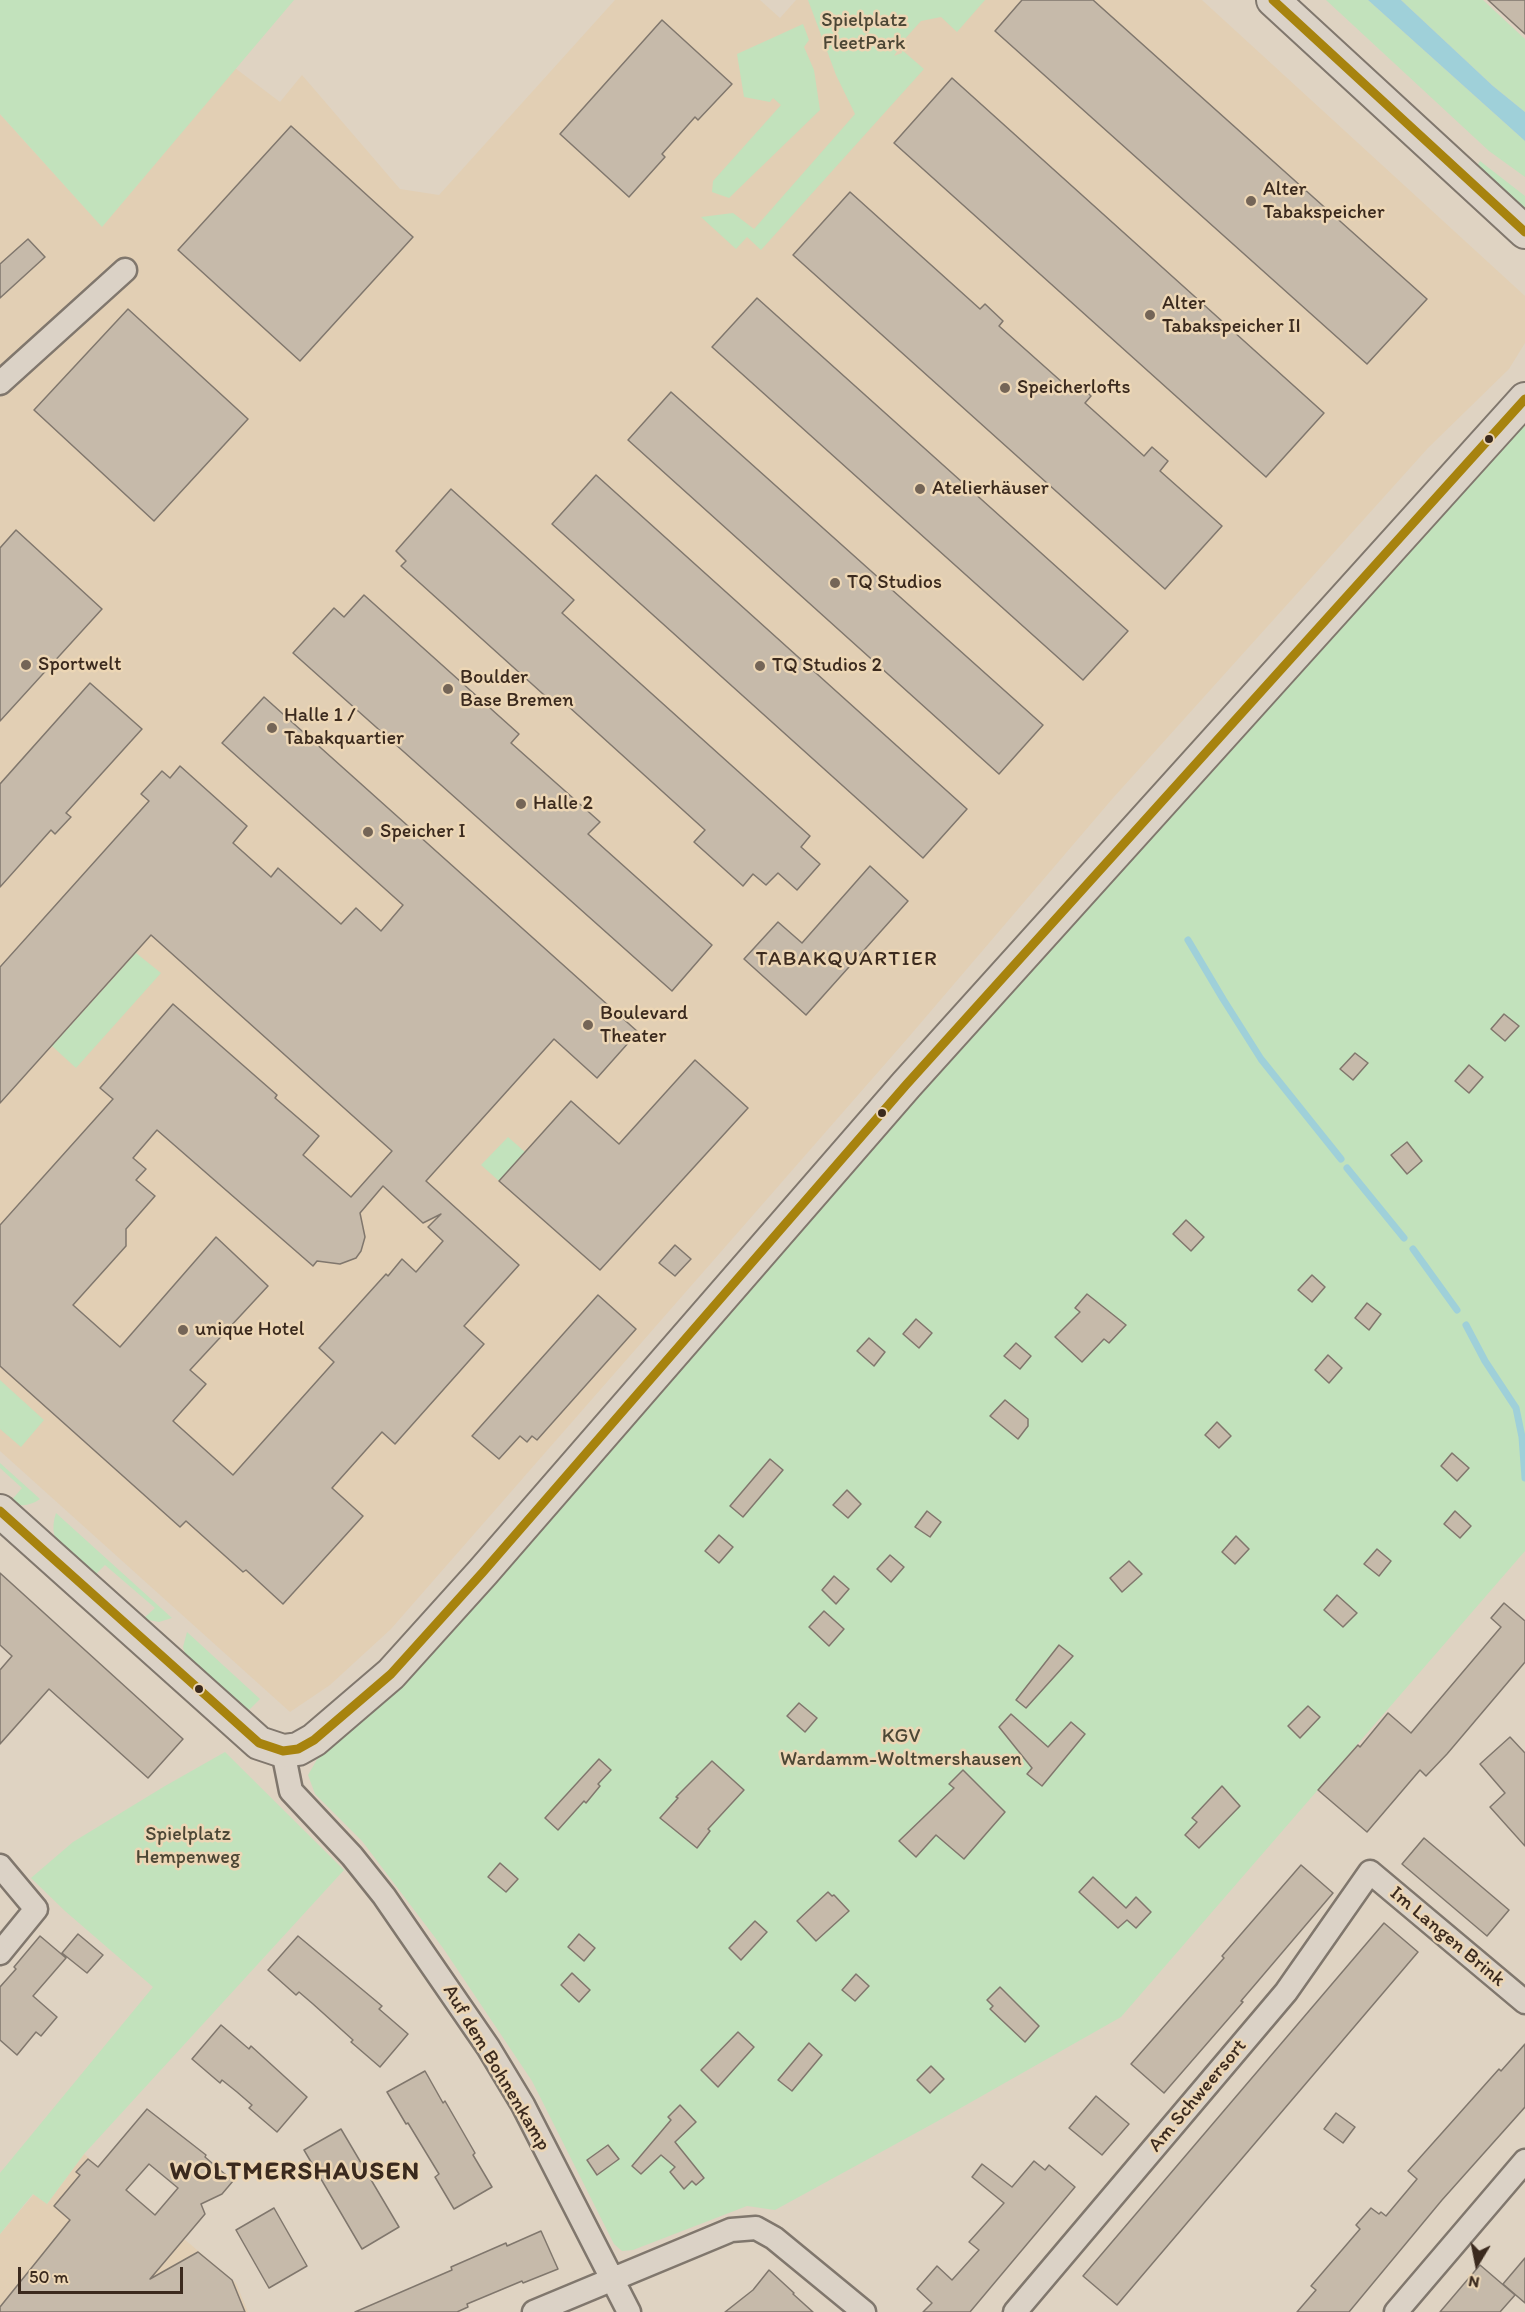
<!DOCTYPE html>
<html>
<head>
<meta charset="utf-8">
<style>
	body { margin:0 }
	#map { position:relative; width:1525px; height:2312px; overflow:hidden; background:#dfd3c2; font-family:Itim,sans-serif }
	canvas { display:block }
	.north { position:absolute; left:1447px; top:2234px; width:60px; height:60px; -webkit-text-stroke:4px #ecd6b5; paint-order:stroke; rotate:190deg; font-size:16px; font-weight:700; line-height:24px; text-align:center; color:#3b2a1e }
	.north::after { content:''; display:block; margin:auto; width:21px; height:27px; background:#3b2a1e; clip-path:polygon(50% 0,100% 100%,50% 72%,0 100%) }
	.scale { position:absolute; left:18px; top:2267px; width:165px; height:27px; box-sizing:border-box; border:3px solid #3b2a1e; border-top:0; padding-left:8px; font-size:18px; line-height:21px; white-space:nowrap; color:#3b2a1e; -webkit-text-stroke:4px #ecd6b5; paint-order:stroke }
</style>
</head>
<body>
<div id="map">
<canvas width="1525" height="2312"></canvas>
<div class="north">N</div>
<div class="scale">50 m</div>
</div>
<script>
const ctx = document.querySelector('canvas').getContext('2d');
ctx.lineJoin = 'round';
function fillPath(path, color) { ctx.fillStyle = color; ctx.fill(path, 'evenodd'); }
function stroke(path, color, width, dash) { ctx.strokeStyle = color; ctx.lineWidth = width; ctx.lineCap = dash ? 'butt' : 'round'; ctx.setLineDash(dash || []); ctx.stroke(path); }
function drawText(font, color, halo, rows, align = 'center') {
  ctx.font = font + ' Itim,sans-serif'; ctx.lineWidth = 5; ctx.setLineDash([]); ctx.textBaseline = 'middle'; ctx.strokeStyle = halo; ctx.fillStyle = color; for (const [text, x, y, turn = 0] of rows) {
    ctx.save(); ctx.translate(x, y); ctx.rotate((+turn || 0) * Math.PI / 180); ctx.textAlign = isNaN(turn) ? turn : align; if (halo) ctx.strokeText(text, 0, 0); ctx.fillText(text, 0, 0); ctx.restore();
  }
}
fillPath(new Path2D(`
	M 615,0 L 760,0 L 780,18 L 796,0 L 1202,0 L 1525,296 L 1525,343 L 1509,369 L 1428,448 L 1113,798 L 907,1039 L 391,1629 L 330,1685 L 290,1712 L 0,1451 L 0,114 L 102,226 L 235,68 L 280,102 L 302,75 L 400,189 L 439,195 Z
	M 84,2154 L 236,2283 L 248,2312 L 0,2312 L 0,2234 L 34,2194 L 47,2204 Z`), '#e2cfb4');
fillPath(new Path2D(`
	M 0,0 L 294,0 L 102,227 L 0,114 Z
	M 808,0 L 985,0 L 957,32 L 941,17 L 921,21 L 903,41 L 894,56 L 902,53 L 902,50 L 924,69 L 761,250 L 747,237 L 736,249 L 701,217 L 733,213 L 754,229 L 855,114 L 836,75 Z
	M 1326,0 L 1368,0 L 1525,141 L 1525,177 L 1489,151 Z
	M 1401,0 L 1483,0 L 1525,39 L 1525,112 L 1493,86 Z
	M 803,24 L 809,40 L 804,47 L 814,70 L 820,110 L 729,198 L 712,192 L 713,181 L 781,105 L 773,98 L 770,102 L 744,97 L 737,54 Z
	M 1480,161 L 1525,196 L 1525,211 L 1476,168 Z
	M 1525,419 L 1525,1551 L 1121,2017 L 936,2122 L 775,2210 L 747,2206 L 633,2250 L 622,2251 L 614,2244 L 532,2081 L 443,1948 L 362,1841 L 315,1794 L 308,1775 L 319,1756 L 367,1711 L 1470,472 Z
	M 136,953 L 161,973 L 76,1068 L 52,1046 Z
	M 508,1137 L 525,1152 L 499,1181 L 481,1165 Z
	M 0,1380 L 44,1420 L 21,1447 L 0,1429 Z
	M 0,1463 L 40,1499 C 30,1506 21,1507 10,1502 L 22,1488 L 0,1468 Z
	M 56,1513 L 172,1618 L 159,1622 L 143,1619 L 155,1608 L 105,1565 L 94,1576 C 71,1557 45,1546 56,1513 Z
	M 187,1632 L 260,1699 L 244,1715 L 186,1657 L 183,1647 Z
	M 225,1752 L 344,1870 L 84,2154 L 47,2204 L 33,2194 L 0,2234 L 0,2173 L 153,1987 L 65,1911 L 31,1878 L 73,1842 L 165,1786 Z`), '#c2e2bc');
fillPath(new Path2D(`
	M 1368,0 L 1401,0 L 1493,86 L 1525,112 L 1525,141 Z`), '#9fd0d9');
stroke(new Path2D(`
	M 1188,940 L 1223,999 L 1261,1059 L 1341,1159
	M 1347,1168 L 1404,1238
	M 1413,1249 L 1457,1310
	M 1466,1325 L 1485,1361 L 1516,1408 L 1522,1437 L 1525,1478`), '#9fd0d9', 7);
const building = new Path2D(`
	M 1022,0 L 1093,0 L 1427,299 L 1367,364 L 995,31 Z
	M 1488,0 L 1525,0 L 1525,34 Z
	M 662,20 L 732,84 L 698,120 L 695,117 L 662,154 L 665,157 L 629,197 L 560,134 Z
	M 952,78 L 1324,413 L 1266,477 L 894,143 Z
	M 291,126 L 413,237 L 300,361 L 178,250 Z
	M 850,192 L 980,309 L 985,304 L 1003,321 L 999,326 L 1072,391 L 1079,385 L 1091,396 L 1085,403 L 1144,456 L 1152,447 L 1168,461 L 1160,471 L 1222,526 L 1165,589 L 793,255 Z
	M 28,239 L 45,257 L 0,298 L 0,264 Z
	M 757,298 L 1128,631 L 1083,680 L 712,347 Z
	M 128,309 L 248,419 L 154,521 L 34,410 Z
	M 671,392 L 1043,725 L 999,774 L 628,440 Z
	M 596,475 L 967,809 L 923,858 L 552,524 Z
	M 451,489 L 574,600 L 562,613 L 810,836 L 801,847 L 820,864 L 797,890 L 778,873 L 766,885 L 753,874 L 743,886 L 694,842 L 705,830 L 558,697 L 553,703 L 401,566 L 406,561 L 396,551 Z
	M 16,530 L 102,609 L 0,721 L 0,548 Z
	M 364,595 L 519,734 L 511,743 L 600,822 L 588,834 L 712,945 L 672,991 L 293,653 L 334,608 L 344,617 Z
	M 90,683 L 142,729 L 66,813 L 71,817 L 55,834 L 51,830 L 0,887 L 0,784 Z
	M 264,697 L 638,1032 L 597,1078 L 554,1039 L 426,1181 L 519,1265 L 464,1326 L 484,1344 L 395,1444 L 382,1432 L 332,1488 L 363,1516 L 283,1604 L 246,1570 L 243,1572 L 186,1521 L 180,1527 L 0,1366 L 0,1225 L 113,1099 L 100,1088 L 173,1004 L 277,1095 L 275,1098 L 319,1136 L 303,1155 L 351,1197 L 392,1151 L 151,935 L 0,1103 L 0,967 L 149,801 L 141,794 L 162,771 L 170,778 L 180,766 L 247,826 L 233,843 L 271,877 L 278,868 L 341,924 L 356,908 L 381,931 L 403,905 L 222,743 ZM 157,1130 L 313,1266 L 317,1261 L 340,1264 L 356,1258 L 361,1251 L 365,1237 L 360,1213 L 383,1186 L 423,1223 L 441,1214 L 428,1227 L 443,1241 L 416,1272 L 402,1259 L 388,1276 L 386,1274 L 319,1348 L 334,1362 L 233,1475 L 173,1421 L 206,1384 L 190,1370 L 268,1286 L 216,1237 L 120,1347 L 73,1305 L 126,1246 L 126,1229 L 155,1196 L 136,1180 L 146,1169 L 133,1158 Z
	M 870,866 L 908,901 L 806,1015 L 744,959 L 778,922 L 802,943 Z
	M 1504,1014 L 1519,1026 L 1505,1041 L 1491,1029 Z
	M 1355,1053 L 1368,1063 L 1353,1080 L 1340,1069 Z
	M 695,1060 L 748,1108 L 600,1270 L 499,1181 L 571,1101 L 619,1144 Z
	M 1469,1065 L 1483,1077 L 1469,1093 L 1455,1081 Z
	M 1407,1142 L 1422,1161 L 1407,1174 L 1391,1155 Z
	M 1186,1220 L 1204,1237 L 1191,1251 L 1173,1234 Z
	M 675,1245 L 691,1259 L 675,1276 L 659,1263 Z
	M 1312,1275 L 1325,1287 L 1312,1302 L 1298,1290 Z
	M 1087,1294 L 1126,1325 L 1109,1343 L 1104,1339 L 1082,1362 L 1055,1337 L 1080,1312 L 1075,1308 Z
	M 598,1295 L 636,1329 L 537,1440 L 532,1436 L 527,1442 L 520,1436 L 499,1459 L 472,1436 Z
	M 1367,1303 L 1381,1314 L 1369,1330 L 1355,1318 Z
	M 916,1319 L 932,1333 L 919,1348 L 903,1334 Z
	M 869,1338 L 885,1352 L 874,1366 L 857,1351 Z
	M 1016,1343 L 1031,1356 L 1020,1369 L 1004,1356 Z
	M 1328,1355 L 1342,1368 L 1329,1383 L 1315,1370 Z
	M 1005,1400 L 1028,1419 L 1028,1426 L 1018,1439 L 990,1416 Z
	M 1217,1422 L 1231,1436 L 1219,1448 L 1205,1435 Z
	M 1452,1453 L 1469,1468 L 1457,1481 L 1441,1466 Z
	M 770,1459 L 783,1470 L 743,1517 L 730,1506 Z
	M 847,1490 L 861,1504 L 848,1518 L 833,1505 Z
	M 927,1511 L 941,1522 L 930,1537 L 915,1527 Z
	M 1455,1511 L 1471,1526 L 1460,1538 L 1444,1524 Z
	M 719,1535 L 733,1547 L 719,1563 L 705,1551 Z
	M 1236,1536 L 1249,1549 L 1235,1564 L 1222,1552 Z
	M 1377,1549 L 1391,1561 L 1379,1576 L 1364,1564 Z
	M 890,1555 L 904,1567 L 891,1582 L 877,1569 Z
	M 1129,1561 L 1142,1574 L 1122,1592 L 1110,1578 Z
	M 0,1573 L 183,1739 L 148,1778 L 49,1689 L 0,1744 L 0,1670 L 12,1656 L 0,1645 Z
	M 834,1576 L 849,1589 L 836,1604 L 822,1590 Z
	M 1337,1595 L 1357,1613 L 1343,1627 L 1324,1610 Z
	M 1504,1603 L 1525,1621 L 1525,1662 L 1447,1754 L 1426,1776 L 1420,1770 L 1367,1832 L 1318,1790 L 1358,1745 L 1360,1747 L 1388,1713 L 1411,1733 L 1501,1627 L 1491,1618 Z
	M 824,1611 L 844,1629 L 829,1646 L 809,1627 Z
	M 1059,1645 L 1073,1656 L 1026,1708 L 1016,1700 Z
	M 799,1703 L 817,1718 L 805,1732 L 787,1716 Z
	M 1308,1706 L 1320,1717 L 1300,1738 L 1288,1726 Z
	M 1011,1714 L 1048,1747 L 1071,1722 L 1085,1734 L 1042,1786 L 1027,1774 L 1032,1768 L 999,1727 Z
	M 1510,1737 L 1525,1753 L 1525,1846 L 1490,1807 L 1505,1793 L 1480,1764 Z
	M 599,1759 L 611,1770 L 598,1784 L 600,1786 L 586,1803 L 584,1801 L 558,1830 L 545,1818 Z
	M 712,1761 L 744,1790 L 708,1829 L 710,1831 L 697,1848 L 660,1818 L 678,1798 L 676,1797 Z
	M 963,1770 L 1005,1812 L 964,1859 L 936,1835 L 916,1857 L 899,1841 L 954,1788 L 949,1784 Z
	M 1222,1786 L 1240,1806 L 1199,1848 L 1185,1835 L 1197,1822 L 1192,1818 Z
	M 1424,1838 L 1509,1910 L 1487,1936 L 1402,1864 Z
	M 500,1863 L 518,1879 L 506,1892 L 488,1877 Z
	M 1301,1865 L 1333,1893 L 1241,2001 L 1243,2002 L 1164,2093 L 1131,2064 L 1224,1958 L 1222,1956 Z
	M 1093,1877 L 1126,1908 L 1136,1897 L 1151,1912 L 1136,1928 L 1127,1920 L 1118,1928 L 1079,1892 Z
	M 828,1892 L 832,1896 L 834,1895 L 849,1911 L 816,1941 L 797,1921 Z
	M 755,1921 L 767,1932 L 741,1960 L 729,1948 Z
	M 1384,1923 L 1418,1952 L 1117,2305 L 1083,2276 Z
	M 78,1934 L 103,1955 L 87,1973 L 62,1953 Z
	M 579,1934 L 595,1948 L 584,1961 L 568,1947 Z
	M 40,1936 L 66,1958 L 33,1996 L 57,2017 L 41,2036 L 36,2032 L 17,2055 L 0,2040 L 0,1987 L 16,1969 L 14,1967 Z
	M 298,1936 L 382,2006 L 379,2009 L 408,2034 L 380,2067 L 351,2042 L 353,2040 L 313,2004 L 299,1992 L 296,1995 L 268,1970 Z
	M 572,1973 L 590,1990 L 579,2002 L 561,1985 Z
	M 856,1974 L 869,1986 L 855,2001 L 842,1990 Z
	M 1000,1987 L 1039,2026 L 1025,2042 L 990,2009 L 993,2006 L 987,2000 Z
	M 221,2025 L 249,2049 L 251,2046 L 307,2097 L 277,2132 L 249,2108 L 252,2105 L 237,2092 L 222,2080 L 220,2083 L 192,2059 Z
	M 738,2032 L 754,2047 L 718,2087 L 701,2070 Z
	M 809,2043 L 822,2055 L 792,2091 L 778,2080 Z
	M 1525,2044 L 1525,2107 L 1442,2200 L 1349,2312 L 1297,2312 L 1316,2290 L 1311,2286 L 1360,2229 L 1356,2225 L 1371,2208 L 1379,2214 L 1381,2212 L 1386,2216 L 1417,2179 L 1408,2171 L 1499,2069 L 1501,2071 Z
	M 931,2066 L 944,2079 L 930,2093 L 917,2080 Z
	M 425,2071 L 443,2103 L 445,2101 L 475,2153 L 473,2155 L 492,2187 L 454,2209 L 435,2177 L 439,2174 L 408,2123 L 406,2124 L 387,2092 Z
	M 1096,2096 L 1129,2124 L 1102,2155 L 1069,2128 Z
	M 680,2105 L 696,2122 L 675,2142 L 704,2178 L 696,2185 L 692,2181 L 684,2189 L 670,2172 L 675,2167 L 661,2155 L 641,2174 L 632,2166 L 671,2120 L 668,2117 Z
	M 147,2109 L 206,2155 L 205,2157 L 233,2181 L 222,2194 L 201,2204 L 205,2214 L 150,2279 L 198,2252 L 232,2280 L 245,2312 L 0,2312 L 0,2307 L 70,2220 L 54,2206 L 80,2175 L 76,2172 L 88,2159 L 98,2167 ZM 149,2164 L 178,2188 L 155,2215 L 126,2190 Z
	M 1336,2113 L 1355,2127 L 1343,2143 L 1324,2129 Z
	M 341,2129 L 399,2227 L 362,2249 L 304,2150 Z
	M 608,2145 L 619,2159 L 597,2175 L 587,2160 Z
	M 1034,2161 L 1045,2170 L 1049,2165 L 1075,2187 L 970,2312 L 923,2312 L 932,2303 L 917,2289 L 937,2266 L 952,2280 L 979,2250 L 969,2242 L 1004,2203 L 972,2177 L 982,2164 L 1012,2187 Z
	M 274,2208 L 307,2266 L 269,2288 L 236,2230 Z
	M 541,2231 L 558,2269 L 523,2283 L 522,2281 L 467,2304 L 468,2307 L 457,2312 L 355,2312 L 452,2270 L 451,2267 L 506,2243 L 507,2246 Z
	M 1525,2258 L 1525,2303 L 1503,2284 Z
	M 1480,2265 L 1515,2295 L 1500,2312 L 1440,2312 Z
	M 769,2270 L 794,2293 L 793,2294 L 813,2312 L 725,2312 L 753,2290 Z`);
fillPath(building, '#c6baaa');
stroke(building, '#80776d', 1.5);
const street = new Path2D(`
	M 0,383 L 125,270
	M 283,1751 L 291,1791 L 352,1856 L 384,1896 L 488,2047 L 523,2105 L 629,2312
	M 0,1866 L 36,1909 L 0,1953
	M 534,2312 L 731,2230 L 756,2228 L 774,2238 L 864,2312
	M 1015,2312 L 1286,1992 L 1370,1872 L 1525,2002
	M 1396,2312 L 1525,2161`);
const secondary = new Path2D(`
	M 1273,0 L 1525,232
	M 0,1511 L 259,1743 L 283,1751 L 298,1749 L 314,1740 L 391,1674 L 483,1572 L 906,1085 L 1525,399`);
stroke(street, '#80776d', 27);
stroke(secondary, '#80776d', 36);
stroke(street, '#dbd2c6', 22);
stroke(secondary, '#dbd2c6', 32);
stroke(new Path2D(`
	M 1273,0 L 1525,232
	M 0,1511 L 259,1743 L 283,1751 L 298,1749 L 314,1740 L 391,1674 L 483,1572 L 906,1085 L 1525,399`), '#a7830e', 9);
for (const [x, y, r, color] of [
	[1251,201,6,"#746557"],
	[1150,315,6,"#746557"],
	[1005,388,6,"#746557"],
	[1489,439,5,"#3b2a1e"],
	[920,489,6,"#746557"],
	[835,583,6,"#746557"],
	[26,665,6,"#746557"],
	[760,666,6,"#746557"],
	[448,689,6,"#746557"],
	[272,728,6,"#746557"],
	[521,804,6,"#746557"],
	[368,832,6,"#746557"],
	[588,1025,6,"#746557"],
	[882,1113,5,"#3b2a1e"],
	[183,1330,6,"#746557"],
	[199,1689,5,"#3b2a1e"]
]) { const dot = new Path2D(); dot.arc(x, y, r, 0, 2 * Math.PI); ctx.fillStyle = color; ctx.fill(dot); stroke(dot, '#ecd6b5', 2); }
drawText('20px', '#4c4735', '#ecd6b5', [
	["Spielplatz",864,21],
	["FleetPark",864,44],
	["KGV",901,1737],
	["Wardamm-Woltmershausen",901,1760],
	["Spielplatz",188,1835],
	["Hempenweg",188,1858]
]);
drawText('20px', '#3b2a1e', '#ecd6b5', [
	["Alter",1263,190],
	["Tabakspeicher",1263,213],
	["Alter",1162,304],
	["Tabakspeicher II",1162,327],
	["Speicherlofts",1017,388],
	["Atelierhäuser",932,489],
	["TQ Studios",847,583],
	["Sportwelt",38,665],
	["TQ Studios 2",772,666],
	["Boulder",460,678],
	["Base Bremen",460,701],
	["Halle 1 /",284,716],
	["Tabakquartier",284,739],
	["Halle 2",533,804],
	["Speicher I",380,832],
	["Boulevard",600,1014],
	["Theater",600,1037],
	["unique Hotel",195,1330]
], 'left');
drawText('20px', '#3b2a1e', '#ecd6b5', [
	["Im Langen Brink",1447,1937,40],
	["Auf dem Bohnenkamp",496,2068,59],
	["Am Schweersort",1198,2096,-50]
]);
ctx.letterSpacing = '1.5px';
drawText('21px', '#3b2a1e', '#ecd6b5', [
	["TABAKQUARTIER",847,960]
]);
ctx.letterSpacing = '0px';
ctx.letterSpacing = '1.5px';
drawText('bold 26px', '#3b2a1e', '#ecd6b5', [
	["WOLTMERSHAUSEN",295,2172]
]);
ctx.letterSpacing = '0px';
</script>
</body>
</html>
